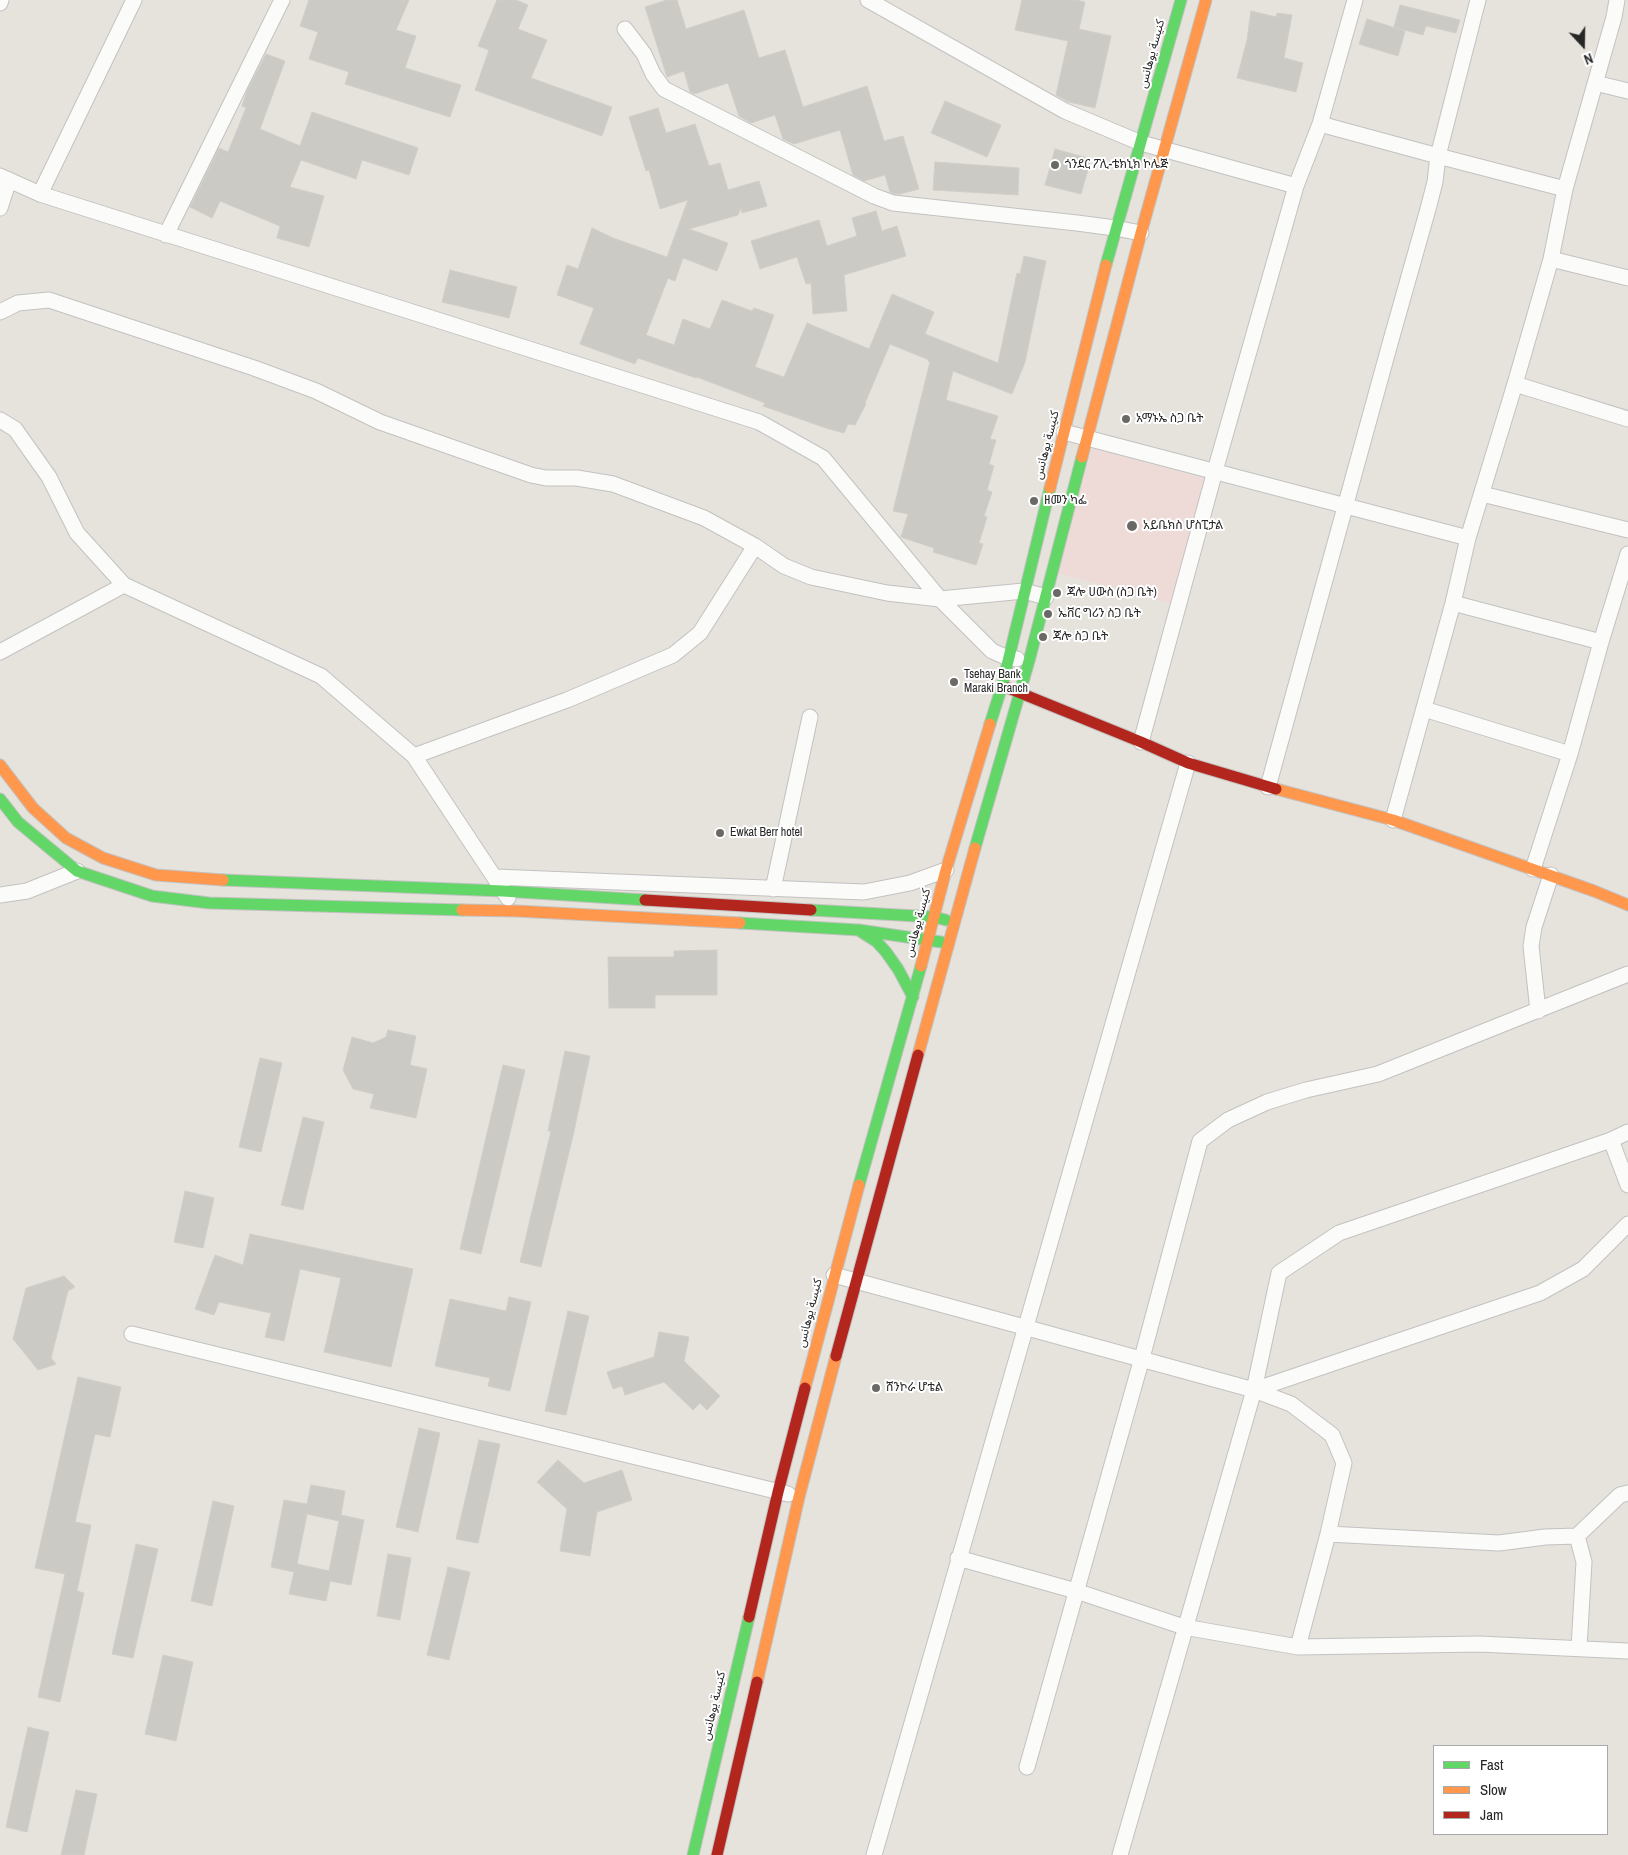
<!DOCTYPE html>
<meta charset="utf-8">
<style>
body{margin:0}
#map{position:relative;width:1628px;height:1855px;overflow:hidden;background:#e6e3dc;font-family:"Archivo Narrow",sans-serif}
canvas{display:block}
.legend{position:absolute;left:1433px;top:1745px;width:175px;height:90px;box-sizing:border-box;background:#fff;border:1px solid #a9a9a9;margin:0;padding:6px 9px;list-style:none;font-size:15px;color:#272727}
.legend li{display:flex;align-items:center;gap:10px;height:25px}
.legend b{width:25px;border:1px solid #a9a9a9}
.north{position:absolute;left:1558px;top:20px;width:50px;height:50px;-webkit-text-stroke:4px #fff;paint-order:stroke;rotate:159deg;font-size:14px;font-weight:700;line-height:20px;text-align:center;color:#272727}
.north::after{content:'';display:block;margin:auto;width:18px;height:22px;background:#272727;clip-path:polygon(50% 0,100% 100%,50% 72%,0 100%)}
</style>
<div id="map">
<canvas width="1628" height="1855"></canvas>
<ul class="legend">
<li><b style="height:6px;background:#63d668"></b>Fast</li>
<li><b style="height:6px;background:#ff974d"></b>Slow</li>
<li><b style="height:6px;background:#b3261e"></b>Jam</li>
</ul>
<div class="north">N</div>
</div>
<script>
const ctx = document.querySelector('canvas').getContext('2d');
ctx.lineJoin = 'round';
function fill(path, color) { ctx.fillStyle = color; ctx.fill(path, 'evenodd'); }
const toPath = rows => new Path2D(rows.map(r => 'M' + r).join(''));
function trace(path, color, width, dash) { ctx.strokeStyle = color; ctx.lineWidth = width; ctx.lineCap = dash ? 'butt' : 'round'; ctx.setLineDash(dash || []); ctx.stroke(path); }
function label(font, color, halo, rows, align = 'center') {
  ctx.font = font + ' "Archivo Narrow","Noto Sans Arabic","Noto Sans Ethiopic",sans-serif'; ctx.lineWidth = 4; ctx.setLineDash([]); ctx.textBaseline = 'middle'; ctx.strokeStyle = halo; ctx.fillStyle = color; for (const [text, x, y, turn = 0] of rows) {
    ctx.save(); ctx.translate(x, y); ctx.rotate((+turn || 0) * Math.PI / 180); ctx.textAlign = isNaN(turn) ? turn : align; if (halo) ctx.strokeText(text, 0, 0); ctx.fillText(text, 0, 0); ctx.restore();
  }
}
const medical = toPath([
 [1092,448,1206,479,1171,604,1057,573]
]);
const building = toPath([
 [309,0,409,0,396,30,416,36,405,68,461,85,450,117,345,84,349,72,309,59,318,32,300,26,309,0],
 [497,0,516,0,528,5,518,29,547,40,531,78,612,107,602,136,475,90,489,50,478,46,497,0],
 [667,0,677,0,686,29,744,10,759,58,785,50,803,107,867,86,884,141,903,136,919,189,900,194,895,194,890,192,885,175,864,181,853,175,840,130,794,144,783,139,775,115,751,123,739,116,728,83,694,94,690,92,684,71,667,77,645,7,667,0],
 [1022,0,1076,0,1085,2,1079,29,1111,36,1095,108,1069,102,1056,95,1068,41,1015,30,1022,0],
 [1400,5,1460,20,1456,33,1426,26,1423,35,1394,27,1400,5],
 [1251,11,1276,17,1277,13,1292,15,1284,58,1303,63,1296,92,1237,78,1247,40,1251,11],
 [1367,19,1405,31,1398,56,1359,44,1367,19],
 [266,54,285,61,260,129,300,146,312,112,418,148,409,175,362,160,356,179,301,160,290,187,324,196,309,247,277,238,280,226,220,201,212,218,190,207,219,148,228,152,246,108,242,106,247,91,266,54],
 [945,101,1001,125,987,157,931,133,945,101],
 [658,108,666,133,695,124,709,166,720,163,728,190,759,181,767,206,742,213,741,208,738,215,689,229,728,243,717,271,683,258,675,281,668,278,646,335,674,345,683,319,710,329,722,300,752,311,754,308,774,315,755,367,784,377,807,323,869,349,892,294,934,312,925,334,998,363,1017,273,1020,274,1024,256,1046,261,1025,362,1012,394,953,371,946,400,998,416,990,439,996,440,989,464,994,466,987,490,992,492,984,516,987,517,979,543,983,544,976,565,933,552,934,548,901,537,908,514,893,511,930,362,928,361,929,360,890,344,865,403,866,404,855,425,848,424,844,433,826,428,763,406,765,403,697,377,696,378,638,358,635,364,580,344,594,308,557,295,567,265,578,269,592,228,613,238,667,257,688,200,660,209,649,170,646,171,629,117,658,108],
 [1055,149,1091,159,1081,194,1045,185,1055,149],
 [935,162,1019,168,1018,195,933,190,935,162],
 [876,211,882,231,897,226,906,256,844,275,847,311,813,314,811,283,806,284,797,257,760,269,751,241,819,220,827,246,857,236,852,218,876,211],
 [450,270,517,287,509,318,442,302,450,270],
 [717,950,717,995,655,995,655,1008,609,1008,608,957,674,957,674,951,717,950],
 [388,1030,416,1036,410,1065,427,1069,416,1118,370,1108,374,1094,353,1089,343,1070,352,1037,373,1043,386,1037,388,1030],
 [565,1051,590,1056,573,1136,541,1267,520,1262,551,1131,548,1131,565,1051],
 [260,1058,282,1063,261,1152,239,1147,260,1058],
 [503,1065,525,1070,481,1254,460,1249,503,1065],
 [303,1117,324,1122,303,1210,281,1205,303,1117],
 [185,1191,214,1198,203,1248,174,1242,185,1191],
 [250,1234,413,1269,391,1367,324,1352,341,1278,300,1269,284,1341,265,1337,271,1313,219,1302,214,1315,195,1309,215,1255,243,1265,250,1234],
 [64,1276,75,1287,68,1291,51,1358,56,1364,38,1370,13,1339,26,1288,64,1276],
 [509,1297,531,1302,510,1391,488,1386,490,1378,435,1366,450,1299,506,1311,509,1297],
 [568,1311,589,1316,566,1415,545,1411,568,1311],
 [659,1332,689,1337,684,1361,720,1396,707,1410,700,1403,693,1410,664,1382,625,1395,622,1386,613,1389,607,1372,654,1357,659,1332],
 [78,1377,121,1387,110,1437,95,1434,75,1522,91,1525,77,1591,84,1593,60,1702,38,1697,65,1574,35,1568,78,1377],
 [419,1428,440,1433,418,1532,396,1527,419,1428],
 [479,1440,500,1444,478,1543,456,1539,479,1440],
 [558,1460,584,1483,622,1470,632,1500,597,1512,590,1556,560,1551,567,1509,537,1482,558,1460],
 [311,1485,345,1491,341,1515,364,1520,351,1585,330,1581,326,1601,289,1594,294,1572,271,1567,284,1500,307,1504,311,1485],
 [307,1514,339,1521,329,1571,297,1564,307,1514],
 [213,1501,234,1506,212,1606,191,1601,213,1501],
 [136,1544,158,1549,133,1658,112,1654,136,1544],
 [388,1554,411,1558,400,1620,377,1616,388,1554],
 [448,1567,470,1572,449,1660,427,1655,448,1567],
 [163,1655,193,1662,176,1741,145,1734,163,1655],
 [28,1727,49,1732,27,1832,6,1827,28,1727],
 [76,1790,97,1794,84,1855,61,1855,76,1790]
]);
const street = toPath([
 [868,0,1065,111,1141,143,1296,186],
 [0,3,1,0],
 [625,29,644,54,653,74,664,89,874,196,893,203,1077,223,1115,228,1141,233],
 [1595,83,1628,91],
 [1320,124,1438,156,1565,189],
 [0,176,40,194,759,422,823,458,940,599],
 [40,194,134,0],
 [0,208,9,180],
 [166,235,282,0],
 [1551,259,1628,278],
 [0,312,18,303,49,300,254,368,316,391,380,422,531,475,546,478,577,478,613,484,704,518,755,546,784,566,811,577,887,593,940,599],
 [1515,384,1628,419],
 [0,420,15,429,49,477,77,533,124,585,321,676,414,756,508,898],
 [1064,432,1468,538],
 [1482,494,1628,530],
 [1453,603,1601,642],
 [0,652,124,585],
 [1017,659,1008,658,992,651,940,599,1024,591,1046,597],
 [1424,709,1570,754],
 [1141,742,1215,471,1296,186,1320,124,1355,0],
 [414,756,567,700,673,655,700,633,755,546],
 [1268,787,1391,340,1428,209,1435,182,1438,156,1478,0],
 [1393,820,1453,603,1468,538,1515,384,1551,259,1565,189,1614,17,1617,0],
 [1533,869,1570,754,1601,642,1628,554],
 [495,877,864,892,910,883,946,870],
 [773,889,810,717],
 [0,895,27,891,77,871],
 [1538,1011,1531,946,1534,927,1551,875],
 [1611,1140,1628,1185],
 [834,1275,1254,1390,1291,1404,1332,1435,1344,1463,1328,1534,1298,1647],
 [132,1334,788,1494],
 [1254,1390,1540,1293,1583,1269,1628,1224],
 [1328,1534,1499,1543,1545,1537,1577,1536,1584,1562,1579,1648],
 [1577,1536,1620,1495,1628,1493],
 [958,1558,1076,1591,1184,1627,1298,1647,1479,1644,1628,1651],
 [1027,1767,1142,1358,1200,1141,1228,1120,1267,1102,1306,1090,1378,1074,1628,974],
 [874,1855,1188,763],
 [1120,1855,1254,1390,1279,1273,1339,1233,1611,1140,1628,1132]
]);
const fast = toPath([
 [1106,265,1181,0],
 [990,724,1002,686,1050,488],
 [0,799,18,822,77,871,152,896,209,903,462,910],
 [975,848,1029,661,1082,457],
 [223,880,503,891,645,900],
 [811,910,934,917,946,920],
 [740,923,859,930,941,942],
 [860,931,877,942,886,952,898,969,913,997],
 [859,1185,921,966],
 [693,1855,749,1617]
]);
const slow = toPath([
 [1082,457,1141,233,1206,0],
 [1050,488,1106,265],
 [0,765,33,808,66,838,103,858,156,875,223,880],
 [1276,789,1393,820,1594,891,1628,905],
 [462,910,517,911,740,923],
 [921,966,946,870,990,724],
 [918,1055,975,848],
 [805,1388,859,1185],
 [757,1682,799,1497,836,1356]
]);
const jam = toPath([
 [1008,688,1141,742,1188,763,1276,789],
 [645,900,811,910],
 [836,1356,918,1055],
 [749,1617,778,1492,805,1388],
 [717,1855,757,1682]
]);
const markers = [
 [1055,165,5,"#6a6966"],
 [1126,419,5,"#6a6966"],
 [1034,501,5,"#6a6966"],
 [1132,526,6,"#6a6966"],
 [1057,593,5,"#6a6966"],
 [1048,614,5,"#6a6966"],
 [1043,637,5,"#6a6966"],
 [954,682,5,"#6a6966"],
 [720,833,5,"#6a6966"],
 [876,1388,5,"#6a6966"]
];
const streetNames = [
 ["كنيسة يوهانس",1152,54,-75],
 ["كنيسة يوهانس",1047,445,-76],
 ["كنيسة يوهانس",918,923,-75],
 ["كنيسة يوهانس",810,1313,-76],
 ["كنيسة يوهانس",714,1706,-77]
];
const poiNames = [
 ["ጎንደር ፖሊ-ቴክኒክ ኮሌጅ",1065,165],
 ["አማኑኤ ስጋ ቤት",1136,419],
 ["ዘመን ካፌ",1044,501],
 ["አይቤክስ ሆስፒታል",1143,526],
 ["ጃሎ ሀውስ (ስጋ ቤት)",1067,593],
 ["ኤቨር ግሪን ስጋ ቤት",1058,614],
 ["ጃሎ ስጋ ቤት",1053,637],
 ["Tsehay Bank",964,675],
 ["Maraki Branch",964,689],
 ["Ewkat Berr hotel",730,833],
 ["ሸንኮራ ሆቴል",886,1388]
];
fill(medical, '#eedad6');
fill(building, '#cccac5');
trace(building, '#d1cec8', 1);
trace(street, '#c3c2c2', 17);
trace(fast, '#c3c2c2', 13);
trace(slow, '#c3c2c2', 13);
trace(jam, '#c3c2c2', 13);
trace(street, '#fbfbfa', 15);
trace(fast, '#63d668', 11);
trace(slow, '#ff974d', 11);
trace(jam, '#b3261e', 11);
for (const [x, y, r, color] of markers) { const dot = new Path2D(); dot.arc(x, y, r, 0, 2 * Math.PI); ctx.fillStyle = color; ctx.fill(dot); trace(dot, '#fff', 2); }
label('12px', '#272727', '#fff', streetNames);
label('12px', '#272727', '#fff', poiNames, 'left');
</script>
